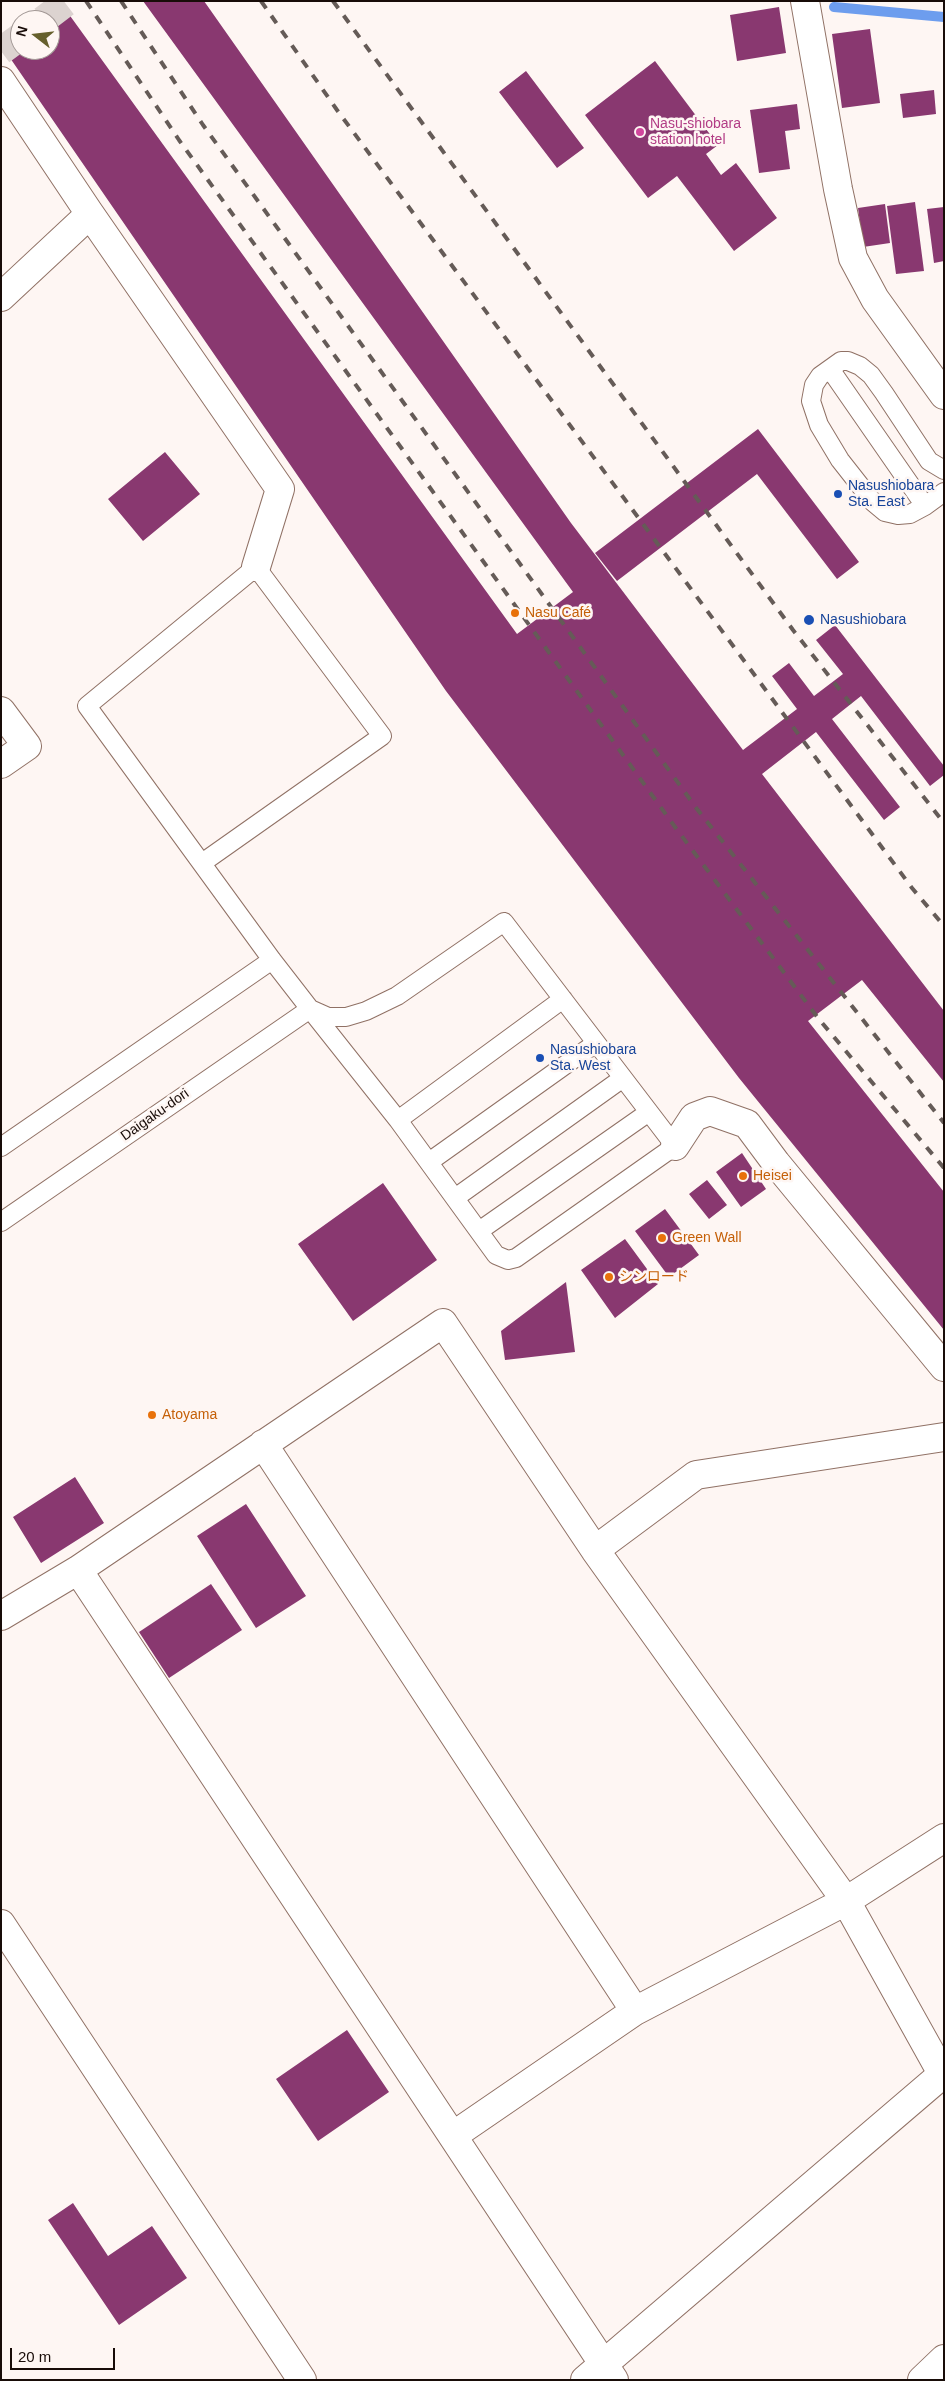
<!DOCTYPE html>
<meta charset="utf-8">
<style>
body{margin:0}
#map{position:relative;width:945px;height:2381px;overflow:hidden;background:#fef6f3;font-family:Arial,sans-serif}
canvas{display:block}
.frame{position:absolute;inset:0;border:2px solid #180c08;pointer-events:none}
.north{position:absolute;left:10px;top:10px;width:50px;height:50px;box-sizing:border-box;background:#fef6f3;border:1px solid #a29895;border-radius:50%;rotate:286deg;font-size:14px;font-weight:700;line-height:20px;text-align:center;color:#180c08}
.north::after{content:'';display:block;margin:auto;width:18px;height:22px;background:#66602d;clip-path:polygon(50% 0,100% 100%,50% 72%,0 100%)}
.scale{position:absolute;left:10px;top:2348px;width:105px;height:22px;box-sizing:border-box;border:2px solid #180c08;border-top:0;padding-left:6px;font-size:15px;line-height:18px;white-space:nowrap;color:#180c08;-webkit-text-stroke:4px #fef6f3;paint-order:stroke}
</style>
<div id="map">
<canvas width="945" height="2381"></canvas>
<div class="frame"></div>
<div class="north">N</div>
<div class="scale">20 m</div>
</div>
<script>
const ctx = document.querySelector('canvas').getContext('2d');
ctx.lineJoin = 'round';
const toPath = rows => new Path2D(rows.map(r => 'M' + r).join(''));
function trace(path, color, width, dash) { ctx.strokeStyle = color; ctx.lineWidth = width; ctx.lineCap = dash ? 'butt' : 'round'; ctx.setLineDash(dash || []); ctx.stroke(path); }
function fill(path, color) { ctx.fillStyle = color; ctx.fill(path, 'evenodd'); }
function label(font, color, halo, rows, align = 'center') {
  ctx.font = font + ' Arial,"Noto Sans JP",sans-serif'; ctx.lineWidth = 5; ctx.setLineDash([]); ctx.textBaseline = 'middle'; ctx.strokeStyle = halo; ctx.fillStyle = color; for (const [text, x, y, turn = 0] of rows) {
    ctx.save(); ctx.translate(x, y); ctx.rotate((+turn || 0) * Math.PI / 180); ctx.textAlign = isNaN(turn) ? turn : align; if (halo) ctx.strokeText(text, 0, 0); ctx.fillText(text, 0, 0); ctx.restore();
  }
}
const stream = toPath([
 [834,7,944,17]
]);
const building = toPath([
 [143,1,204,1,571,523,743,750,797,709,772,676,789,663,814,696,843,674,816,640,835,625,944,766,944,775,930,786,861,696,832,719,900,807,884,820,816,732,762,774,944,1011,944,1082,862,980,808,1021,944,1192,944,1330,739,1078,446,691,8,55,20,47,20,50,50,50,50,26,68,13,517,634,573,592],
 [779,7,786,53,737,61,730,15],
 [870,29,880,103,842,108,832,34],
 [655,61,718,145,706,154,721,175,736,163,777,218,734,251,677,176,648,198,585,115],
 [526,71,584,148,557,168,499,92],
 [934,90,936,114,903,118,900,94],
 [797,104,800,129,785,131,790,169,759,173,750,110],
 [915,202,924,271,896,274,887,206],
 [885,204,890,243,863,247,858,208],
 [944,207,944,261,934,263,927,209],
 [758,429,859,562,837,579,757,474,617,581,595,553],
 [165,452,200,494,143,541,108,499],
 [742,1153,766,1189,741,1207,716,1172],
 [707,1180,727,1205,709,1219,689,1194],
 [383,1183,437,1260,353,1321,298,1244],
 [665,1209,699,1255,669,1277,635,1231],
 [625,1239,658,1284,615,1318,581,1270],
 [566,1282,575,1352,505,1360,501,1331],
 [75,1477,104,1523,41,1563,13,1517],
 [246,1504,306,1596,256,1628,197,1536],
 [211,1584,242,1630,169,1678,139,1632],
 [347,2030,389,2092,318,2141,276,2079],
 [73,2203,108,2256,152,2226,187,2278,119,2325,48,2220]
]);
const minorTunnel = toPath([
 [43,20,68,1],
 [1,51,20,37]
]);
const service = toPath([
 [830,369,925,506],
 [944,470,929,461,884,393,871,375,860,366,848,361,841,361,820,376,814,385,811,401,819,425,840,460,873,502,885,512,898,515,910,514,925,506,944,492],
 [202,863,382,736,256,567,87,706,272,960,310,1009,398,1120,496,1255,508,1260,516,1258,675,1146,504,922,397,996,366,1011,346,1017,328,1017,310,1009],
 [398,1120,563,999],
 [1,1147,272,960],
 [429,1162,596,1043],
 [455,1198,623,1078],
 [1,1222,310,1009],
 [479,1231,649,1112]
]);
const minor = toPath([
 [805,1,838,189,853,258,875,299,944,395],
 [1,81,90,214,1,297],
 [90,214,280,489,256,567],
 [1,711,27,746,1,764],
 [675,1146,694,1117,710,1111,747,1124,776,1163,944,1367],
 [263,1444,635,2011],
 [595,1550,696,1475,944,1437],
 [78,1570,614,2380],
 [1,1616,78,1570,443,1323,595,1550,846,1901,944,2077],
 [454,2135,635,2011,846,1901,944,1838],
 [922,2380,944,2359]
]);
const tertiary = toPath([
 [1,1924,302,2380],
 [585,2380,944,2073]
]);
const rail = toPath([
 [86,1,179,140,675,827,818,1018,944,1168],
 [121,1,203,125,697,809,944,1123],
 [261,1,337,110,912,888,944,926],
 [333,1,793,630,944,823]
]);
const markers = [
 [640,132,5,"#d1479c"],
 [838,494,5,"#1a4fb4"],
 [515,613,5,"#e8710a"],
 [809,620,6,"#1a4fb4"],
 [540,1058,5,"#1a4fb4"],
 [743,1176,5,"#e8710a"],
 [662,1238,5,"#e8710a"],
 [609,1277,5,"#e8710a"],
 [152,1415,5,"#e8710a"]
];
const hotelNames = [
 ["Nasu-shiobara",650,124],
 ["station hotel",650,140]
];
const transitNames = [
 ["Nasushiobara",848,486],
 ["Sta. East",848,502],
 ["Nasushiobara",820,620],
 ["Nasushiobara",550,1050],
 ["Sta. West",550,1066]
];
const foodNames = [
 ["Nasu Café",525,613],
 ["Heisei",753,1176],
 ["Green Wall",672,1238],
 ["シンロード",619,1277],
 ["Atoyama",162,1415]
];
const streetNames = [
 ["Daigaku-dori",155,1115,-35]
];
trace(stream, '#6d9dee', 10);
fill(building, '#893870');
trace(minorTunnel, '#dcd3d0', 28, [28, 14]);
trace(service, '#907165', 20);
trace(minor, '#907165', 30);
trace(tertiary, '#907165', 30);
trace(service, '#fff', 18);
trace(minor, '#fff', 28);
trace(tertiary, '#fff', 28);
trace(rail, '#655b57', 4, [9, 9]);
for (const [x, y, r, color] of markers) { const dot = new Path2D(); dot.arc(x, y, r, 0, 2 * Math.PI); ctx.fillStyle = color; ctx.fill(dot); trace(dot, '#fef6f3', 2); }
label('14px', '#b23c85', '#fef6f3', hotelNames, 'left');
label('14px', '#164399', '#fef6f3', transitNames, 'left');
label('14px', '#c56008', '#fef6f3', foodNames, 'left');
label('14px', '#180c08', '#fef6f3', streetNames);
</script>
